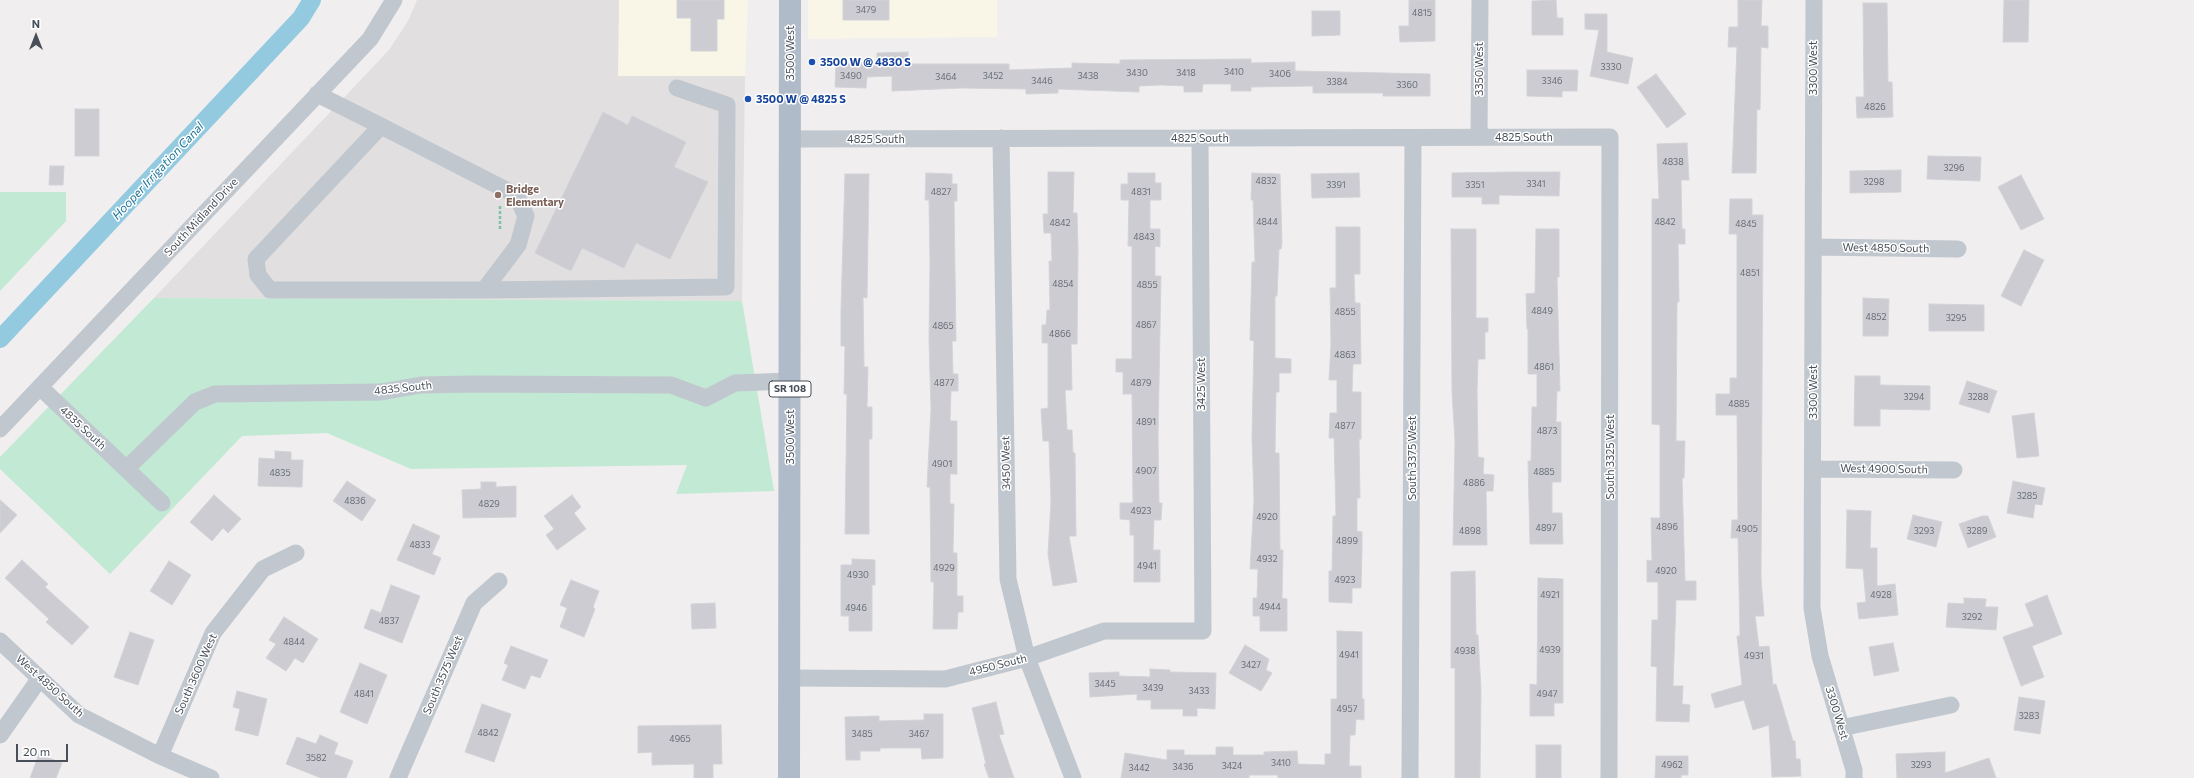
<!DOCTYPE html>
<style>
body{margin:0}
#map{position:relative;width:2194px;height:778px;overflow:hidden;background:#f0eeee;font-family:Commissioner,sans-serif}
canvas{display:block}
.north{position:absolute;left:16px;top:16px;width:40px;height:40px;-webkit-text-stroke:3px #fff;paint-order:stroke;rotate:0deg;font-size:11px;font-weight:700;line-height:16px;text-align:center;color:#484f58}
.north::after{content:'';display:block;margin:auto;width:14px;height:18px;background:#484f58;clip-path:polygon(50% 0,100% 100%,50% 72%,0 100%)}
.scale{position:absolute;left:16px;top:744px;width:52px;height:18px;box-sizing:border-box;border:2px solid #484f58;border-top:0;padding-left:5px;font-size:12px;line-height:14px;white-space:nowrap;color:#484f58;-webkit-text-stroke:3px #fff;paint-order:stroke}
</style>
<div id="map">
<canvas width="2194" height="778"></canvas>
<div class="north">N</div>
<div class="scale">20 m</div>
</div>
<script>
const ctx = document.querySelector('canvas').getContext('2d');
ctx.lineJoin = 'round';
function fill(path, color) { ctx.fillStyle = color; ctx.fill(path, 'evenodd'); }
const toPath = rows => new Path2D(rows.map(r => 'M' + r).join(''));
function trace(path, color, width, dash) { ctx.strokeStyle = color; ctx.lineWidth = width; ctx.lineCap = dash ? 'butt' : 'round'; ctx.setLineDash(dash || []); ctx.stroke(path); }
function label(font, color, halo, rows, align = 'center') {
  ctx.font = font + ' Commissioner,sans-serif'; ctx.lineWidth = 3; ctx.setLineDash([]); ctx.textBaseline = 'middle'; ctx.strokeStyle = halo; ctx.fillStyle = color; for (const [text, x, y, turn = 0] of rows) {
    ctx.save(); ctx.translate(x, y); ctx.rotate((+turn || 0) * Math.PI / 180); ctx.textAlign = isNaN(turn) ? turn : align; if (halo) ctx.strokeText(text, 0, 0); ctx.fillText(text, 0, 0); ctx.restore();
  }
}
const commercial = toPath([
 [619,0,748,0,745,76,618,76],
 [808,0,997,0,997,37,808,39]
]);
const education = toPath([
 [417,0,619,0,618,76,745,76,742,301,154,298,389,50,408,21]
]);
const green = toPath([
 [0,192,66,192,66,221,0,291],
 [154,298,742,301,774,491,676,494,687,465,411,469,327,433,242,436,110,574,0,469,0,457]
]);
const canal = toPath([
 [0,339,301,18,312,0]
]);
const building = toPath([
 [677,0,724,0,724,19,717,19,717,51,691,51,691,18,677,18,677,0],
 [843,0,889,0,889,20,843,20,843,0],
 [1409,0,1435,0,1435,41,1400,42,1399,26,1409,26,1409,0],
 [1556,0,1557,18,1563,18,1563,35,1532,35,1532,1,1556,0],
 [1738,0,1762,0,1761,26,1768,26,1768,48,1761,47,1760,110,1757,109,1756,173,1732,173,1737,47,1728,47,1729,27,1738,27,1738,0],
 [2004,0,2029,0,2028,42,2003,42,2004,0],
 [1863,3,1887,3,1888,82,1892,82,1893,117,1857,118,1856,97,1864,97,1863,3],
 [1312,11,1340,11,1340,35,1312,36,1312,11],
 [1585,14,1607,14,1607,52,1633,58,1628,84,1590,76,1599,30,1585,29,1585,14],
 [908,52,908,64,1009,64,1009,70,1072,68,1072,63,1120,64,1120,60,1251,59,1251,63,1295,62,1295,71,1430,74,1430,96,1383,96,1383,93,1313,93,1313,86,1251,87,1251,91,1231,91,1231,84,1203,84,1202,92,1184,92,1184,86,1161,85,1139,86,1139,92,1058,89,1058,93,1026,94,1026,89,962,88,892,91,892,76,867,77,866,88,835,87,836,63,877,64,877,53,908,52],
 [1527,70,1578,70,1577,91,1562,91,1562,97,1527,96,1527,70],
 [1656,74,1686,114,1667,128,1637,87,1656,74],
 [75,109,99,109,99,156,75,156,75,109],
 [603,112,628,125,632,116,686,142,674,167,708,182,670,259,636,243,624,268,582,248,571,271,535,253,603,112],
 [1687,143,1689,180,1681,180,1682,229,1685,229,1685,244,1678,244,1679,302,1677,302,1676,441,1685,441,1684,478,1682,478,1685,581,1696,581,1696,600,1676,600,1673,686,1683,686,1682,704,1690,705,1689,722,1656,721,1657,667,1651,666,1652,620,1658,620,1658,582,1647,582,1647,560,1652,561,1651,518,1660,518,1660,425,1652,424,1652,199,1659,199,1657,144,1687,143],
 [1928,156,1981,157,1980,181,1927,179,1928,156],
 [50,166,64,166,63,185,49,185,50,166],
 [1901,170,1901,192,1850,193,1850,171,1901,170],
 [1048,172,1074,172,1073,213,1077,213,1078,249,1077,344,1071,344,1072,390,1065,390,1067,430,1072,430,1073,453,1075,453,1076,536,1069,536,1077,582,1053,586,1048,554,1051,502,1049,441,1043,441,1041,409,1048,408,1048,343,1042,343,1042,325,1046,325,1047,310,1050,310,1049,261,1052,261,1051,233,1044,233,1043,214,1048,214,1048,172],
 [1513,172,1560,172,1559,196,1499,195,1499,204,1482,204,1482,197,1452,197,1452,173,1513,172],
 [926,173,952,174,952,184,957,184,957,201,954,201,956,341,952,341,953,374,958,374,958,391,951,391,950,421,957,421,957,474,950,474,950,504,954,504,953,553,957,553,957,596,963,596,963,612,958,612,957,629,933,629,934,582,931,582,930,487,927,487,931,409,929,341,930,263,929,200,925,200,926,173],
 [1128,173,1155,173,1155,183,1161,183,1161,200,1150,200,1150,229,1160,229,1160,247,1155,246,1155,276,1161,276,1158,437,1159,503,1162,503,1161,520,1154,520,1153,550,1160,550,1160,582,1134,582,1134,535,1130,535,1130,520,1120,519,1120,503,1133,503,1132,394,1123,394,1123,372,1116,372,1116,359,1132,359,1132,246,1128,246,1129,200,1121,200,1121,184,1128,184,1128,173],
 [1252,173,1280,174,1282,243,1281,249,1279,249,1277,296,1275,296,1275,358,1291,359,1291,373,1279,373,1279,392,1276,392,1275,453,1279,453,1280,550,1283,550,1282,598,1287,599,1287,631,1260,631,1260,616,1253,616,1253,598,1257,598,1258,569,1250,569,1254,500,1252,437,1254,341,1250,340,1252,262,1255,262,1253,200,1251,200,1252,173],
 [1359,173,1360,197,1312,198,1311,174,1359,173],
 [845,174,869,174,867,298,863,297,864,367,868,367,867,407,872,407,872,439,869,439,869,534,845,534,847,394,844,394,845,346,841,346,841,309,845,174],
 [2021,175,2044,219,2021,230,1998,187,2021,175],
 [1730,199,1752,199,1752,215,1763,215,1761,578,1764,616,1755,616,1759,647,1769,646,1773,685,1776,684,1793,741,1795,741,1796,759,1800,759,1801,776,1772,777,1769,725,1753,730,1744,700,1715,708,1711,694,1742,685,1737,636,1740,636,1738,538,1731,538,1732,520,1738,520,1737,415,1716,415,1716,394,1730,394,1730,378,1737,378,1737,234,1729,234,1730,199],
 [1336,227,1360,227,1360,274,1354,274,1355,303,1360,303,1361,364,1353,364,1352,392,1361,392,1361,439,1359,439,1360,498,1357,498,1357,531,1362,532,1362,551,1361,588,1352,588,1352,603,1329,602,1329,571,1332,571,1333,516,1336,516,1334,438,1329,438,1330,413,1337,413,1337,380,1329,380,1331,344,1330,288,1336,288,1336,227],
 [1451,229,1476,229,1476,318,1488,318,1488,332,1485,332,1485,359,1478,359,1477,391,1478,457,1484,458,1483,474,1494,475,1493,491,1486,491,1487,545,1453,545,1455,441,1452,392,1451,229],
 [1536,229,1559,229,1559,277,1557,277,1560,391,1557,391,1556,422,1561,422,1561,482,1552,482,1552,513,1562,513,1563,544,1530,544,1528,461,1531,461,1532,407,1537,407,1537,374,1528,374,1528,329,1527,329,1526,294,1535,293,1536,229],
 [2024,250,2044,260,2021,306,2001,296,2024,250],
 [1863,298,1889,299,1888,336,1863,336,1863,298],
 [1929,304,1984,305,1984,331,1929,331,1929,304],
 [1855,376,1880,376,1880,385,1930,386,1930,410,1880,409,1880,426,1854,426,1855,376],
 [1967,381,1997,391,1989,413,1959,404,1967,381],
 [2034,413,2039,456,2017,458,2012,416,2034,413],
 [275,451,291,452,291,460,303,460,302,487,258,486,259,458,275,459,275,451],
 [347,481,376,500,362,521,333,501,347,481],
 [2013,481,2045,488,2042,505,2035,504,2033,518,2007,513,2013,481],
 [481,482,496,482,496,487,516,486,516,517,463,518,462,490,481,489,481,482],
 [214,495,241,519,228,533,223,528,212,541,190,522,214,495],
 [572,495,581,507,574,513,586,529,557,550,546,535,554,529,544,516,572,495],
 [0,500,17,515,0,533,0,500],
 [1847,510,1871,511,1870,548,1877,548,1877,586,1895,584,1898,615,1859,619,1857,603,1866,602,1863,569,1846,568,1847,510],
 [1913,515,1942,522,1936,547,1907,539,1913,515],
 [1982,516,1988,516,1996,537,1968,548,1959,524,1982,516],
 [413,524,440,536,432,554,441,558,434,575,397,560,413,524],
 [852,559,875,560,875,585,872,585,872,631,849,631,849,616,841,616,841,565,852,565,852,559],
 [22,560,48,584,45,587,89,627,72,645,46,622,49,619,5,578,22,560],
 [169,561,191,575,172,605,150,591,169,561],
 [1475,571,1476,635,1478,635,1481,690,1480,778,1455,778,1455,668,1451,668,1451,572,1475,571],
 [1538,578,1563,579,1563,703,1554,703,1554,716,1530,716,1530,684,1537,685,1538,578],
 [571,580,599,591,593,607,595,609,584,637,560,627,567,608,560,605,571,580],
 [391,585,420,596,402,643,364,628,371,609,381,613,391,585],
 [2047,595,2062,634,2032,646,2044,677,2021,686,2003,637,2034,626,2025,604,2047,595],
 [1964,598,1986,599,1985,607,1998,607,1996,630,1946,627,1948,603,1964,604,1964,598],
 [715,603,716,628,692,629,691,604,715,603],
 [284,617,318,639,303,663,295,658,286,671,266,658,276,644,269,640,284,617],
 [1337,631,1362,632,1362,699,1364,699,1364,720,1356,719,1355,735,1350,735,1349,766,1361,766,1361,778,1278,778,1278,775,1249,775,1249,778,1121,778,1125,753,1167,760,1167,750,1184,750,1184,755,1216,755,1216,747,1233,747,1233,755,1264,755,1264,752,1297,751,1298,764,1325,765,1325,754,1331,754,1331,699,1337,699,1337,631],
 [130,632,154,640,138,685,114,677,130,632],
 [1893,643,1899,671,1874,676,1869,647,1893,643],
 [1245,645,1269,659,1266,670,1272,673,1261,691,1229,673,1245,645],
 [511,646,548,660,540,678,531,675,525,689,502,680,508,665,504,663,511,646],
 [360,663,387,675,367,724,340,712,360,663],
 [1150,669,1170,670,1170,672,1216,673,1215,709,1197,708,1197,716,1183,716,1183,709,1151,709,1151,700,1137,700,1137,694,1090,697,1089,673,1119,672,1119,676,1150,677,1150,669],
 [237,691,267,699,258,736,235,730,240,709,233,707,237,691],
 [2019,697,2045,701,2040,734,2014,730,2019,697],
 [996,702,1004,734,999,735,1014,778,989,778,984,764,986,764,972,708,996,702],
 [482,704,511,714,494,762,465,752,482,704],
 [924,714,943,714,943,758,922,759,921,748,880,748,880,751,860,751,860,760,846,760,845,717,879,716,879,721,924,720,924,714],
 [721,725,722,764,713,764,713,778,694,778,694,764,652,765,652,752,638,753,638,726,721,725],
 [320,735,338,743,334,754,353,761,346,778,321,778,286,764,297,737,316,744,320,735],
 [1536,745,1561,745,1561,778,1536,778,1536,745],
 [1945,752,1945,773,1989,758,1996,778,1897,778,1896,754,1945,752],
 [39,754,62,763,56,778,30,778,39,754],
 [1656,756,1688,756,1688,775,1681,775,1681,778,1655,778,1656,756]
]);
const path = toPath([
 [500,206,500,230]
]);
const minor = toPath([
 [1814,0,1812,608,1820,656,1854,770,1854,778],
 [317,94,381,126,516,195,526,216,518,245,484,290,270,290,258,275,256,259,381,126],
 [1479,137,1480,0],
 [1001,138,1008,579,1027,658,1073,778],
 [790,139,1610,137,1609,778],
 [1813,247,1958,249],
 [484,290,726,287,727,105,677,88],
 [40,387,162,503],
 [0,429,370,39,394,0],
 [126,469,195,402,215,394,381,392,421,385,472,384,671,385,706,398,735,383,790,381],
 [1813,469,1954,470],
 [0,641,79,715,160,756,211,778],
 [789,678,945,679,1027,658,1104,631,1203,631,1200,138],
 [1841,728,1951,705],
 [0,735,40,678],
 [160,756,213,633,263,569,296,553],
 [398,778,474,603,499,581],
 [1410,778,1413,138]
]);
const major = toPath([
 [789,778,790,0]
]);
const markers = [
 [812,62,4,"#1a4fb4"],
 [748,99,4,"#1a4fb4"],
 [498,195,4,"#8d6e63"]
];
const numberNames = [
 ["3479",866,10],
 ["4815",1422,13],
 ["3330",1611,67],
 ["3410",1234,72],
 ["3430",1137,73],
 ["3418",1186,73],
 ["3406",1280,74],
 ["3490",851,76],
 ["3452",993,76],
 ["3438",1088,76],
 ["3464",946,77],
 ["3446",1042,81],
 ["3346",1552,81],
 ["3384",1337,82],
 ["3360",1407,85],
 ["4826",1875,107],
 ["4838",1673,162],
 ["3296",1954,168],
 ["4832",1266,181],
 ["3298",1874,182],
 ["3341",1536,184],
 ["3391",1336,185],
 ["3351",1475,185],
 ["4827",941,192],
 ["4831",1141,192],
 ["4844",1267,222],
 ["4842",1665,222],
 ["4842",1060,223],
 ["4845",1746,224],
 ["4843",1144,237],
 ["4851",1750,273],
 ["4854",1063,284],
 ["4855",1147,285],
 ["4849",1542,311],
 ["4855",1345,312],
 ["4852",1876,317],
 ["3295",1956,318],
 ["4867",1146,325],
 ["4865",943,326],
 ["4866",1060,334],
 ["4863",1345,355],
 ["4861",1544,367],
 ["4877",944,383],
 ["4879",1141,383],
 ["3294",1914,397],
 ["3288",1978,397],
 ["4885",1739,404],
 ["4891",1146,422],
 ["4877",1345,426],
 ["4873",1547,431],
 ["4901",942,464],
 ["4907",1146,471],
 ["4885",1544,472],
 ["4835",280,473],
 ["4886",1474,483],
 ["3285",2027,496],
 ["4836",355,501],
 ["4829",489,504],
 ["4923",1141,511],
 ["4920",1267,517],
 ["4896",1667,527],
 ["4897",1546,528],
 ["4905",1747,529],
 ["4898",1470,531],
 ["3293",1924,531],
 ["3289",1977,531],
 ["4899",1347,541],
 ["4833",420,545],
 ["4932",1267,559],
 ["4941",1147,566],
 ["4929",944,568],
 ["4920",1666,571],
 ["4930",858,575],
 ["4923",1345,580],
 ["4921",1550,595],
 ["4928",1881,595],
 ["4944",1270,607],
 ["4946",856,608],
 ["3292",1972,617],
 ["4837",389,621],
 ["4844",294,642],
 ["4939",1550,650],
 ["4938",1465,651],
 ["4941",1349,655],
 ["4931",1754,656],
 ["3427",1251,665],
 ["3445",1105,684],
 ["3439",1153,688],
 ["3433",1199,691],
 ["4841",364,694],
 ["4947",1547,694],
 ["4957",1347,709],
 ["3283",2029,716],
 ["4842",488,733],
 ["3485",862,734],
 ["3467",919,734],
 ["4965",680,739],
 ["3582",316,758],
 ["3410",1281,763],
 ["4962",1672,765],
 ["3293",1921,765],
 ["3424",1232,766],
 ["3436",1183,767],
 ["3442",1139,768]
];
const shields = [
 [790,389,42]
];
const shieldNames = [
 ["SR 108",790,389]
];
const streetNames = [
 ["3500 West",790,53,-90],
 ["3300 West",1813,68,-90],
 ["3350 West",1479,69,-90],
 ["4825 South",1524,137],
 ["4825 South",1200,138],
 ["4825 South",876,139],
 ["South Midland Drive",201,217,-47],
 ["West 4850 South",1886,248,1],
 ["3425 West",1201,384,-90],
 ["4835 South",403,388,-6],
 ["3300 West",1813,392,-90],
 ["4835 South",83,428,43],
 ["3500 West",790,437,-90],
 ["South 3325 West",1610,457,-90],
 ["South 3375 West",1412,458,-90],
 ["3450 West",1006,463,-91],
 ["West 4900 South",1884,469,1],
 ["4950 South",998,665,-14],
 ["South 3600 West",196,674,-66],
 ["South 3575 West",443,675,-67],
 ["West 4850 South",50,686,42],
 ["3300 West",1837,713,73]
];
const transitNames = [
 ["3500 W @ 4830 S",820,62],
 ["3500 W @ 4825 S",756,99]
];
const educationNames = [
 ["Bridge",506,189],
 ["Elementary",506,202]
];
const waterNames = [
 ["Hooper Irrigation Canal",158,171,-47]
];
fill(commercial, '#f9f6e8');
fill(education, '#e1dfdf');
fill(green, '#c1e9d3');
trace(canal, '#93cae0', 18);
fill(building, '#ccccd2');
trace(building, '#d2d3d8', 1);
trace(path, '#7dc2a6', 2.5, [3, 2]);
trace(minor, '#c0c7ce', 17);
trace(major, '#b0bbc9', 22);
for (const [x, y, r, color] of markers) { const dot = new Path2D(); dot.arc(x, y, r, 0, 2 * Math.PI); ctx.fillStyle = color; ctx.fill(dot); trace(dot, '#fff', 1.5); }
label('9px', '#696e76', null, numberNames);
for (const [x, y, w] of shields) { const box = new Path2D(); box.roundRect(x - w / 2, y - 8, w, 16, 3); ctx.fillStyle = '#fff'; ctx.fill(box); trace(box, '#484f58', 1); }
label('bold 10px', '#484f58', null, shieldNames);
label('11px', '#484f58', '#fff', streetNames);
label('bold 11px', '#164399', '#fff', transitNames, 'left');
label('bold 11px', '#785e54', '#fff', educationNames, 'left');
label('italic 12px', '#1d7396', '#fff', waterNames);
</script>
